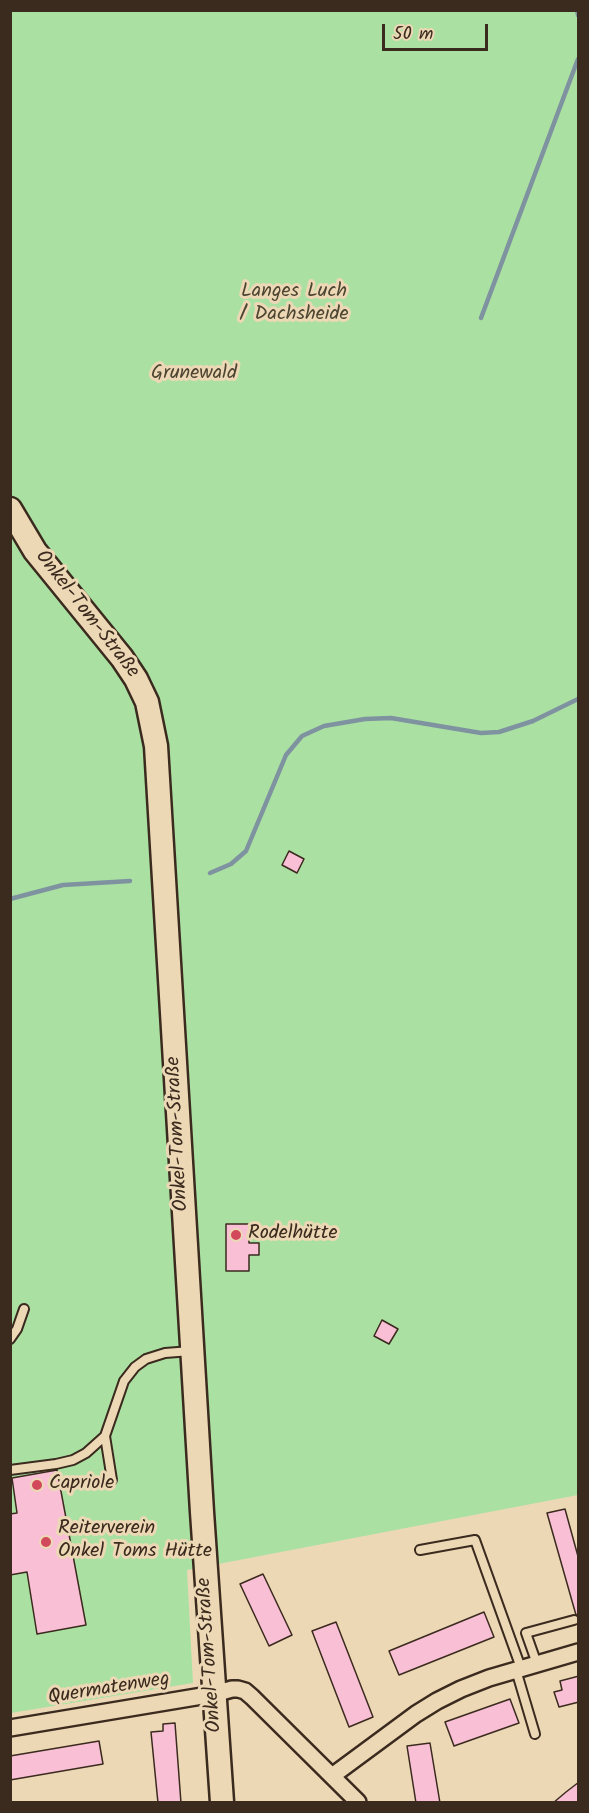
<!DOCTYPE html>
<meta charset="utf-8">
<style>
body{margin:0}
#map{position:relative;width:589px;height:1813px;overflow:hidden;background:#edd8b6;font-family:Kalam,sans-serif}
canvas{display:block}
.frame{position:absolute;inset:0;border:12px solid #3b2a1e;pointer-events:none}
.scale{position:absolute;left:382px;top:24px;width:106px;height:27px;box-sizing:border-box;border:3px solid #3b2a1e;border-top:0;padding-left:8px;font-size:18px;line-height:21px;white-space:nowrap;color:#3b2a1e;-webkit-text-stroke:4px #edd8b6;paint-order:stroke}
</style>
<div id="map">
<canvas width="589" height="1813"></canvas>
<div class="frame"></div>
<div class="scale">50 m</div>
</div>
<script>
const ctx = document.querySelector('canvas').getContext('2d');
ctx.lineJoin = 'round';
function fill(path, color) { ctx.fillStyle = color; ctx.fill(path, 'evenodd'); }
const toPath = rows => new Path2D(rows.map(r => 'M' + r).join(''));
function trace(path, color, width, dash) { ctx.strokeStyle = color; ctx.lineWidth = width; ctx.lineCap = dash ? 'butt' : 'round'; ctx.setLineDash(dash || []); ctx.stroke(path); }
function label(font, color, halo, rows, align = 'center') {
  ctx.font = font + ' Kalam,sans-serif'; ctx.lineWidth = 6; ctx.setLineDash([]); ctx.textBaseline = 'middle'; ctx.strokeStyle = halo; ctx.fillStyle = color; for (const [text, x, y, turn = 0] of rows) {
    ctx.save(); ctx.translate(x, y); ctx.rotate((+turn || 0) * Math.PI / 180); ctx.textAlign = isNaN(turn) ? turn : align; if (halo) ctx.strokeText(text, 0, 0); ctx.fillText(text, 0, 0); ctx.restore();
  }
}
const green = toPath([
 [10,11,578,11,578,1495,187,1570,193,1683,11,1713]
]);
const stream = toPath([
 [577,10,578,15],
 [481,318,578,59],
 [210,873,231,864,246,851,286,755,302,736,324,726,365,719,391,718,481,733,499,732,533,721,578,699],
 [10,899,63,885,130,881]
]);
const building = toPath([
 [289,851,304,859,297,873,282,865,289,851],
 [226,1224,249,1224,249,1243,259,1243,259,1255,249,1255,249,1271,226,1271,226,1224],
 [382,1320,398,1329,389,1344,374,1336,382,1320],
 [57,1470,86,1625,37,1634,27,1572,10,1575,10,1514,17,1513,12,1478,57,1470],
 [565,1509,579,1560,579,1614,576,1615,547,1513,565,1509],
 [263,1574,292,1635,269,1646,240,1584,263,1574],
 [484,1612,494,1637,399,1675,389,1651,484,1612],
 [336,1622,373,1717,349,1727,312,1631,336,1622],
 [579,1676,579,1702,559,1707,554,1692,562,1690,560,1681,579,1676],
 [510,1699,519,1723,454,1746,445,1722,510,1699],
 [175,1723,181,1803,158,1803,151,1732,163,1731,163,1724,175,1723],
 [99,1741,103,1764,10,1780,10,1756,99,1741],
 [430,1743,440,1803,416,1803,407,1746,430,1743],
 [579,1782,579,1803,553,1803,566,1792,579,1782]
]);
const service = toPath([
 [10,1339,17,1329,24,1309],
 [105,1436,112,1480],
 [10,1470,56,1464,73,1460,86,1453,105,1436,124,1381,135,1367,146,1359,165,1353,191,1351],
 [420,1550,475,1540,521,1668],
 [537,1664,526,1633,574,1620],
 [516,1670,535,1734]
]);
const minor = toPath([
 [10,1728,214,1694,232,1689,238,1689,245,1691,252,1697,358,1802],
 [332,1776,416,1714,437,1701,461,1689,489,1678,578,1652]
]);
const secondary = toPath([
 [10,509,35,551,122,658,136,679,147,702,156,746,202,1512,222,1802]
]);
const markers = [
 [236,1235,6,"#d1495b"],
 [37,1485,6,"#d1495b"],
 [46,1542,6,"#d1495b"]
];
const parkNames = [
 ["Langes Luch",294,293],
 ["/ Dachsheide",294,316],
 ["Grunewald",194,375]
];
const streetNames = [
 ["Onkel-Tom-Straße",86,615,52],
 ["Onkel-Tom-Straße",179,1134,-93],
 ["Onkel-Tom-Straße",211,1655,-94],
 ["Quermatenweg",109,1690,-9]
];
const poiNames = [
 ["Rodelhütte",248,1235],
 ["Capriole",49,1485],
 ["Reiterverein",58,1530],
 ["Onkel Toms Hütte",58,1553]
];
fill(green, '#abe0a3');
trace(stream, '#7f92a0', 4.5);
fill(building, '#f8bfd5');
trace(building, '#3b2a1e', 1.5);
trace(service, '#3b2a1e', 12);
trace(minor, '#3b2a1e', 20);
trace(secondary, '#3b2a1e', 27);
trace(service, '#edd8b6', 8);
trace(minor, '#edd8b6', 15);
trace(secondary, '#edd8b6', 22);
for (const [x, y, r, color] of markers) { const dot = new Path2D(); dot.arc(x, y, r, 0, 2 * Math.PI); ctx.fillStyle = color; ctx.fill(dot); trace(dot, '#edd8b6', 2); }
label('20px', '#4c4532', '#edd8b6', parkNames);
label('20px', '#3b2a1e', '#edd8b6', streetNames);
label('20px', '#3b2a1e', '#edd8b6', poiNames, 'left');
</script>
